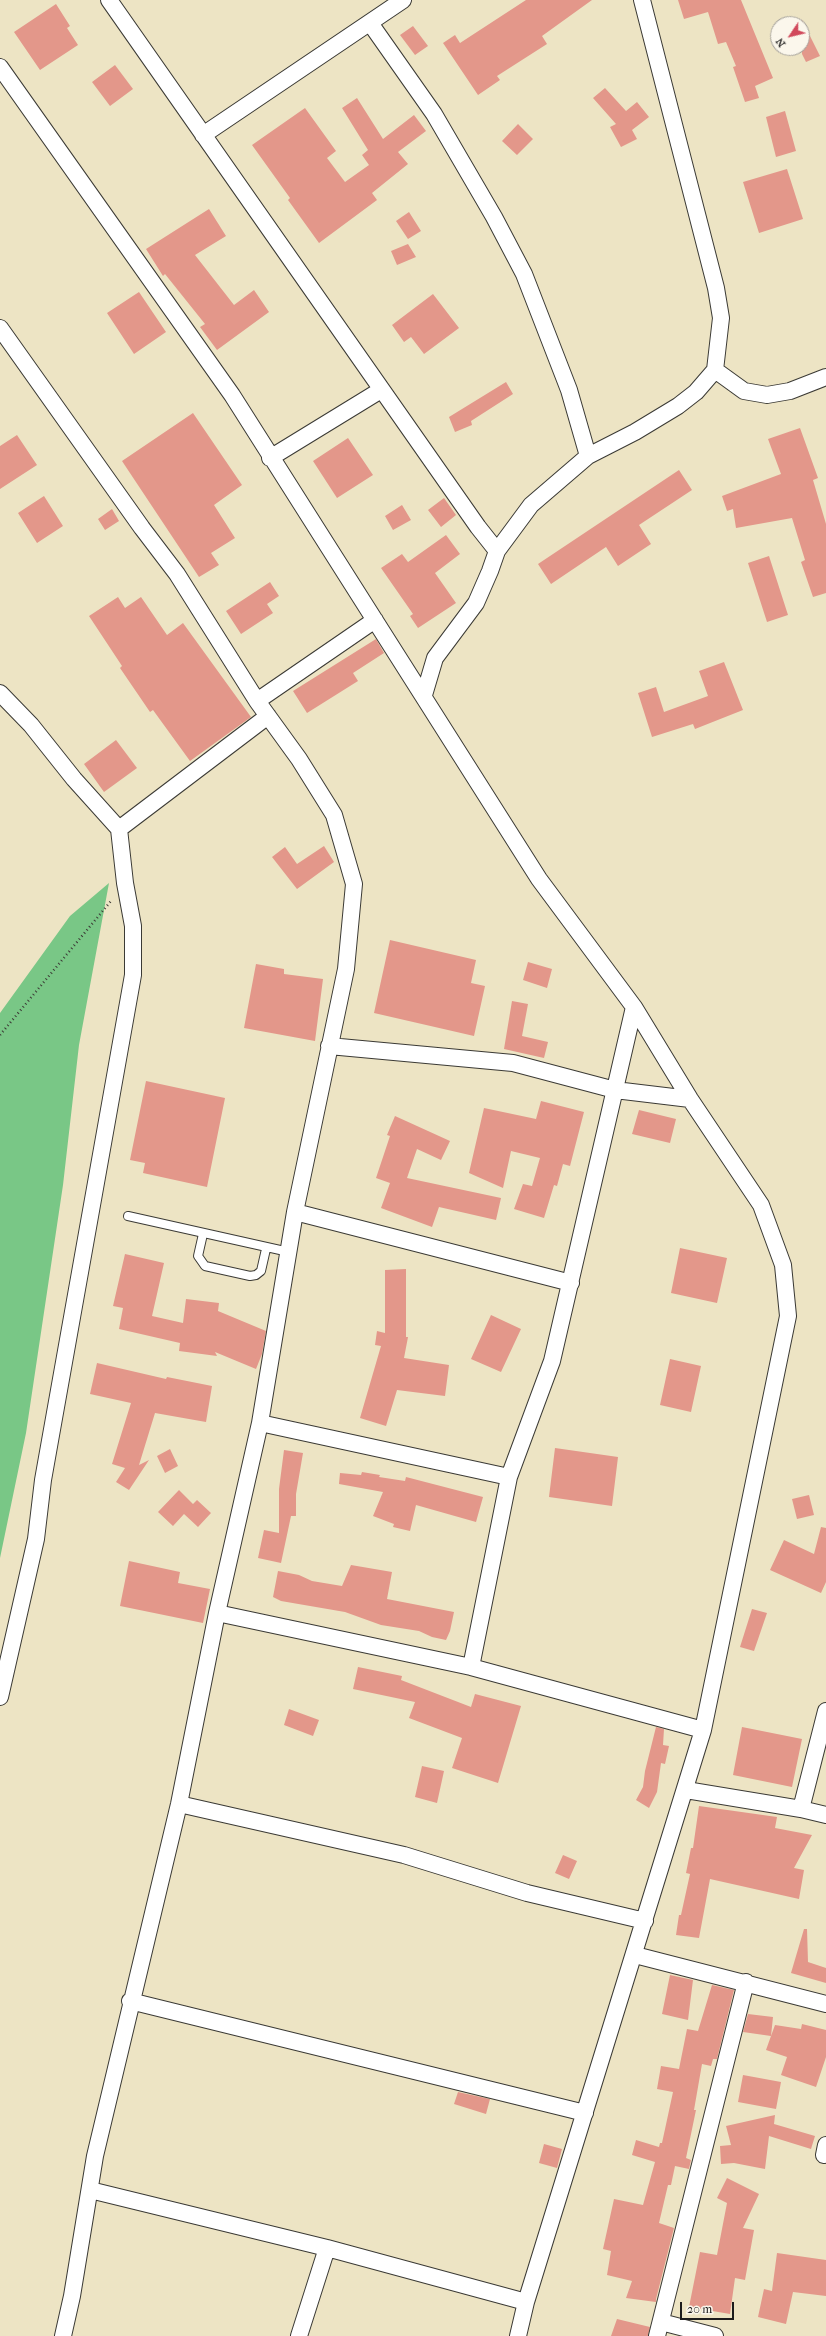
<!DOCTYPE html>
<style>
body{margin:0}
#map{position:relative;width:826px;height:2336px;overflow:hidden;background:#ede4c4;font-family:"IM FELL French Canon",serif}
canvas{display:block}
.north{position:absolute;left:770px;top:16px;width:40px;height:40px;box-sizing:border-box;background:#fbf7ec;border:1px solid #a29f99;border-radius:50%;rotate:235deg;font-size:11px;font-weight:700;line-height:16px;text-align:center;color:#1c1c1c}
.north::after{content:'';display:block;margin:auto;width:14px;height:18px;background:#d1495b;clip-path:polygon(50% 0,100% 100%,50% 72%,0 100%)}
.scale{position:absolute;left:680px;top:2302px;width:54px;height:18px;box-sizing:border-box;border:2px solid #1c1c1c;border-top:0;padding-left:5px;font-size:12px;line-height:14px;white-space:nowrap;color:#1c1c1c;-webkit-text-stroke:3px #fbf7ec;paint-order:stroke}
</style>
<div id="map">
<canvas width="826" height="2336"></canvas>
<div class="north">N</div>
<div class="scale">20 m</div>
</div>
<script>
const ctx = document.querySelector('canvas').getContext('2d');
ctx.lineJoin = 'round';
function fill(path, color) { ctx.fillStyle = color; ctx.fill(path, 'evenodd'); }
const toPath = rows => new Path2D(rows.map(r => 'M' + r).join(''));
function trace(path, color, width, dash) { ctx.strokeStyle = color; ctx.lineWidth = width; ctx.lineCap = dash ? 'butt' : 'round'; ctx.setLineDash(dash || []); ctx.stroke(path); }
const green = toPath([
 [109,883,79,1045,63,1185,26,1433,0,1558,0,1013,70,916]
]);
const building = toPath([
 [526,0,592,0,542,36,547,44,497,76,500,80,478,95,443,43,455,35,460,43],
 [678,0,741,0,773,78,755,86,759,98,745,102,733,67,736,66,726,42,718,44,708,12,684,19],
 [56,4,70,26,67,28,78,45,40,70,14,32],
 [802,20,820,56,806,62,802,54],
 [413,26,428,46,415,55,400,35],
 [115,65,133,89,110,106,92,82],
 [605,88,626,111,637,102,649,117,632,130,637,139,621,147,610,127,616,124,593,98],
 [357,98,383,139,414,115,426,131,398,152,408,164,372,193,377,200,319,243,288,200,290,198,252,145,305,108,336,151,327,158,345,182,369,165,362,155,368,150,342,108],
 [785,111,796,151,776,157,766,117],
 [518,124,533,139,517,155,502,141],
 [787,169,803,219,759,233,743,182],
 [209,209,226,236,195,255,234,305,254,290,269,312,217,350,200,327,205,324,165,274,163,276,146,249],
 [409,212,421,231,408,239,396,221],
 [408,244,416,257,397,265,391,251],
 [139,292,166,332,134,354,107,313],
 [433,294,459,328,424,354,411,337,404,342,392,325],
 [506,382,513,394,471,421,472,425,455,432,449,417],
 [193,413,242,485,214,505,235,538,211,553,219,565,199,577,122,461],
 [800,428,818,478,813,480,826,524,826,593,813,597,801,562,805,560,792,518,736,528,733,509,727,511,722,496,781,474,768,439],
 [17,435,37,465,0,489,0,446],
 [348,438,373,475,337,498,313,461],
 [679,470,692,490,639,525,651,544,618,566,606,547,551,584,538,564],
 [44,496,63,526,37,543,18,513],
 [444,498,456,515,441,527,428,510],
 [402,505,411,520,393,530,385,516],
 [112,509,119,521,105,530,98,519],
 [446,535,460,554,435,573,456,603,418,628,410,616,413,614,381,568,402,554,408,562],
 [769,556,788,615,767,622,748,563],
 [270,582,279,596,267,604,273,613,241,634,226,611],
 [118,597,125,608,141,597,167,635,183,623,251,717,190,761,153,710,150,712,120,668,122,666,89,616],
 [376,639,384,653,353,673,358,681,307,713,293,691],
 [724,662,743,710,695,729,693,724,652,737,638,693,656,687,664,712,708,696,699,671],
 [116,740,137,768,104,792,84,764],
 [324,846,334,862,297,889,272,857,285,847,297,864],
 [390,940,476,960,471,983,485,986,474,1036,374,1013],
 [528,962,552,969,547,988,523,980],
 [256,964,284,969,284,974,323,979,315,1041,244,1028],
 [512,1001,528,1004,522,1036,548,1042,544,1058,504,1049],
 [146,1081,225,1098,207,1187,143,1173,145,1163,130,1160],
 [541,1101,584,1112,570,1166,563,1164,557,1186,554,1185,544,1218,514,1209,523,1184,532,1186,540,1158,511,1151,503,1188,469,1173,484,1108,536,1119],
 [639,1110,676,1119,670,1143,632,1134],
 [395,1116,450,1141,441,1160,417,1149,407,1178,501,1198,496,1220,439,1207,432,1227,381,1208,390,1183,376,1178,390,1136,387,1135],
 [680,1248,727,1258,717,1303,671,1293],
 [125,1254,164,1263,152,1316,183,1323,186,1299,219,1303,218,1311,266,1331,262,1354,256,1369,215,1352,217,1356,179,1351,180,1343,119,1329,123,1308,113,1306],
 [406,1269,406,1337,408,1337,404,1358,449,1365,445,1396,397,1390,386,1426,360,1418,381,1346,375,1345,377,1331,385,1333,385,1270],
 [491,1315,521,1329,501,1372,471,1359],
 [670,1359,701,1366,691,1412,660,1405],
 [97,1363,166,1379,167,1377,212,1386,206,1422,155,1413,139,1465,149,1460,129,1490,116,1482,125,1468,112,1464,131,1403,90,1394],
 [555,1448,618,1457,612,1506,549,1497],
 [170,1449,178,1466,165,1473,157,1456],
 [284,1450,303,1453,296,1494,296,1516,291,1516,281,1563,258,1558,264,1530,279,1533,279,1489],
 [362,1472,380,1475,379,1477,405,1481,406,1477,483,1497,476,1522,416,1505,410,1531,393,1527,394,1524,373,1516,383,1492,339,1484,340,1473,361,1475],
 [179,1490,193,1504,197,1500,211,1513,198,1527,184,1514,173,1526,158,1512],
 [809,1495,814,1515,797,1519,792,1499],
 [821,1527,826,1528,826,1582,821,1593,770,1570,784,1540,814,1554],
 [129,1561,180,1572,178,1583,210,1589,203,1623,120,1606],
 [351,1565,392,1572,387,1599,454,1612,450,1631,446,1640,432,1637,419,1631,381,1625,345,1612,281,1601,273,1597,278,1571,299,1575,312,1581,342,1586],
 [752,1609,767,1613,754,1651,740,1647],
 [358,1667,402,1676,401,1680,471,1707,475,1694,521,1706,498,1783,452,1768,462,1738,409,1718,415,1702,353,1689],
 [289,1709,319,1720,313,1736,284,1725],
 [656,1727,664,1729,663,1745,669,1746,665,1764,661,1763,657,1792,649,1808,636,1800,643,1787,645,1771],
 [742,1727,802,1739,792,1787,733,1775],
 [422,1766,444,1771,437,1803,415,1797],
 [699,1806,777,1817,775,1828,812,1835,794,1868,804,1870,799,1899,710,1879,699,1938,676,1935,679,1915,681,1915,690,1874,686,1873,691,1848,693,1848],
 [563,1855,577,1861,569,1879,555,1873],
 [804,1929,807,1929,808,1962,826,1968,826,1983,791,1973],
 [670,1975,693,1980,688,2020,662,2014],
 [712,1985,734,1990,717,2059,713,2059,711,2066,702,2064,694,2110,696,2110,686,2158,691,2160,689,2169,675,2166,671,2185,668,2185,659,2223,674,2228,656,2299,656,2302,626,2298,632,2281,607,2275,611,2251,603,2249,614,2199,643,2205,655,2162,632,2155,636,2140,659,2147,660,2143,662,2143,673,2092,657,2089,661,2066,679,2069,687,2029,698,2031],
 [748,2014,773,2017,771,2036,775,2025,801,2029,802,2024,826,2030,826,2057,816,2087,781,2075,787,2057,766,2050,771,2036,743,2032],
 [743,2075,781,2082,776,2109,738,2102],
 [458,2092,490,2099,486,2114,454,2104],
 [775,2115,774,2124,815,2136,811,2149,769,2136,765,2169,734,2163,721,2164,720,2146,731,2145,726,2126],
 [544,2144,562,2149,557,2168,539,2163],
 [727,2178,759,2194,743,2228,754,2230,745,2280,735,2278,730,2314,689,2307,700,2252,717,2255,727,2203,717,2198],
 [777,2253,826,2260,826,2296,793,2292,786,2324,758,2317,764,2289,772,2291],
 [617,2319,650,2327,648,2336,611,2336]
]);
const path = toPath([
 [0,1035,111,901]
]);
const lane = toPath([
 [128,1216,289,1252],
 [203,1234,198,1256,205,1266,250,1276,256,1275,261,1271,266,1249]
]);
const street = toPath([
 [109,0,478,527,497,551],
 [370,23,434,114,494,217,524,274,569,390,588,456],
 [0,67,232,395,539,879,634,1007,690,1099,761,1205,783,1265,788,1316,703,1730,526,2302,518,2336],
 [203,135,403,0],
 [0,328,142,528,177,574,257,701,299,759,334,815,354,884,346,969,295,1212,260,1423,217,1613,179,1804,95,2156,72,2296,63,2336],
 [715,370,744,391,767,395,790,391,826,377],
 [270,458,381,390],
 [0,693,31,725,74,779,119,829,125,883,133,926,133,975,43,1480,36,1539,0,1697],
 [424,695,435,658,476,603,490,571,497,551,531,505,588,456,635,432,678,406,696,392,715,370,721,318,716,288,642,0],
 [257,701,375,620],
 [119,829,268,716],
 [329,1046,513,1063,615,1090,690,1099],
 [295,1212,571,1283],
 [260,1423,509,1477],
 [217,1613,471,1667,703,1730],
 [471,1667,509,1477,552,1361,634,1007],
 [686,1790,801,1809,826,1815],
 [179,1804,404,1855,527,1893,645,1921],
 [801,1809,826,1711],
 [635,1955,826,2004],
 [130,2001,585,2113],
 [824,2155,826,2145],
 [90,2190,327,2248,526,2302],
 [661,2322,715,2336],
 [299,2336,327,2248],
 [657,2336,746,1982]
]);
fill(green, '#79c786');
fill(building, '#e3978a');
trace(lane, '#3b3a35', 10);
trace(street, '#3b3a35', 18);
trace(path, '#3b3a35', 2.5, [1, 3]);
trace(lane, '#fff', 8);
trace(street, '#fff', 16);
</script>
